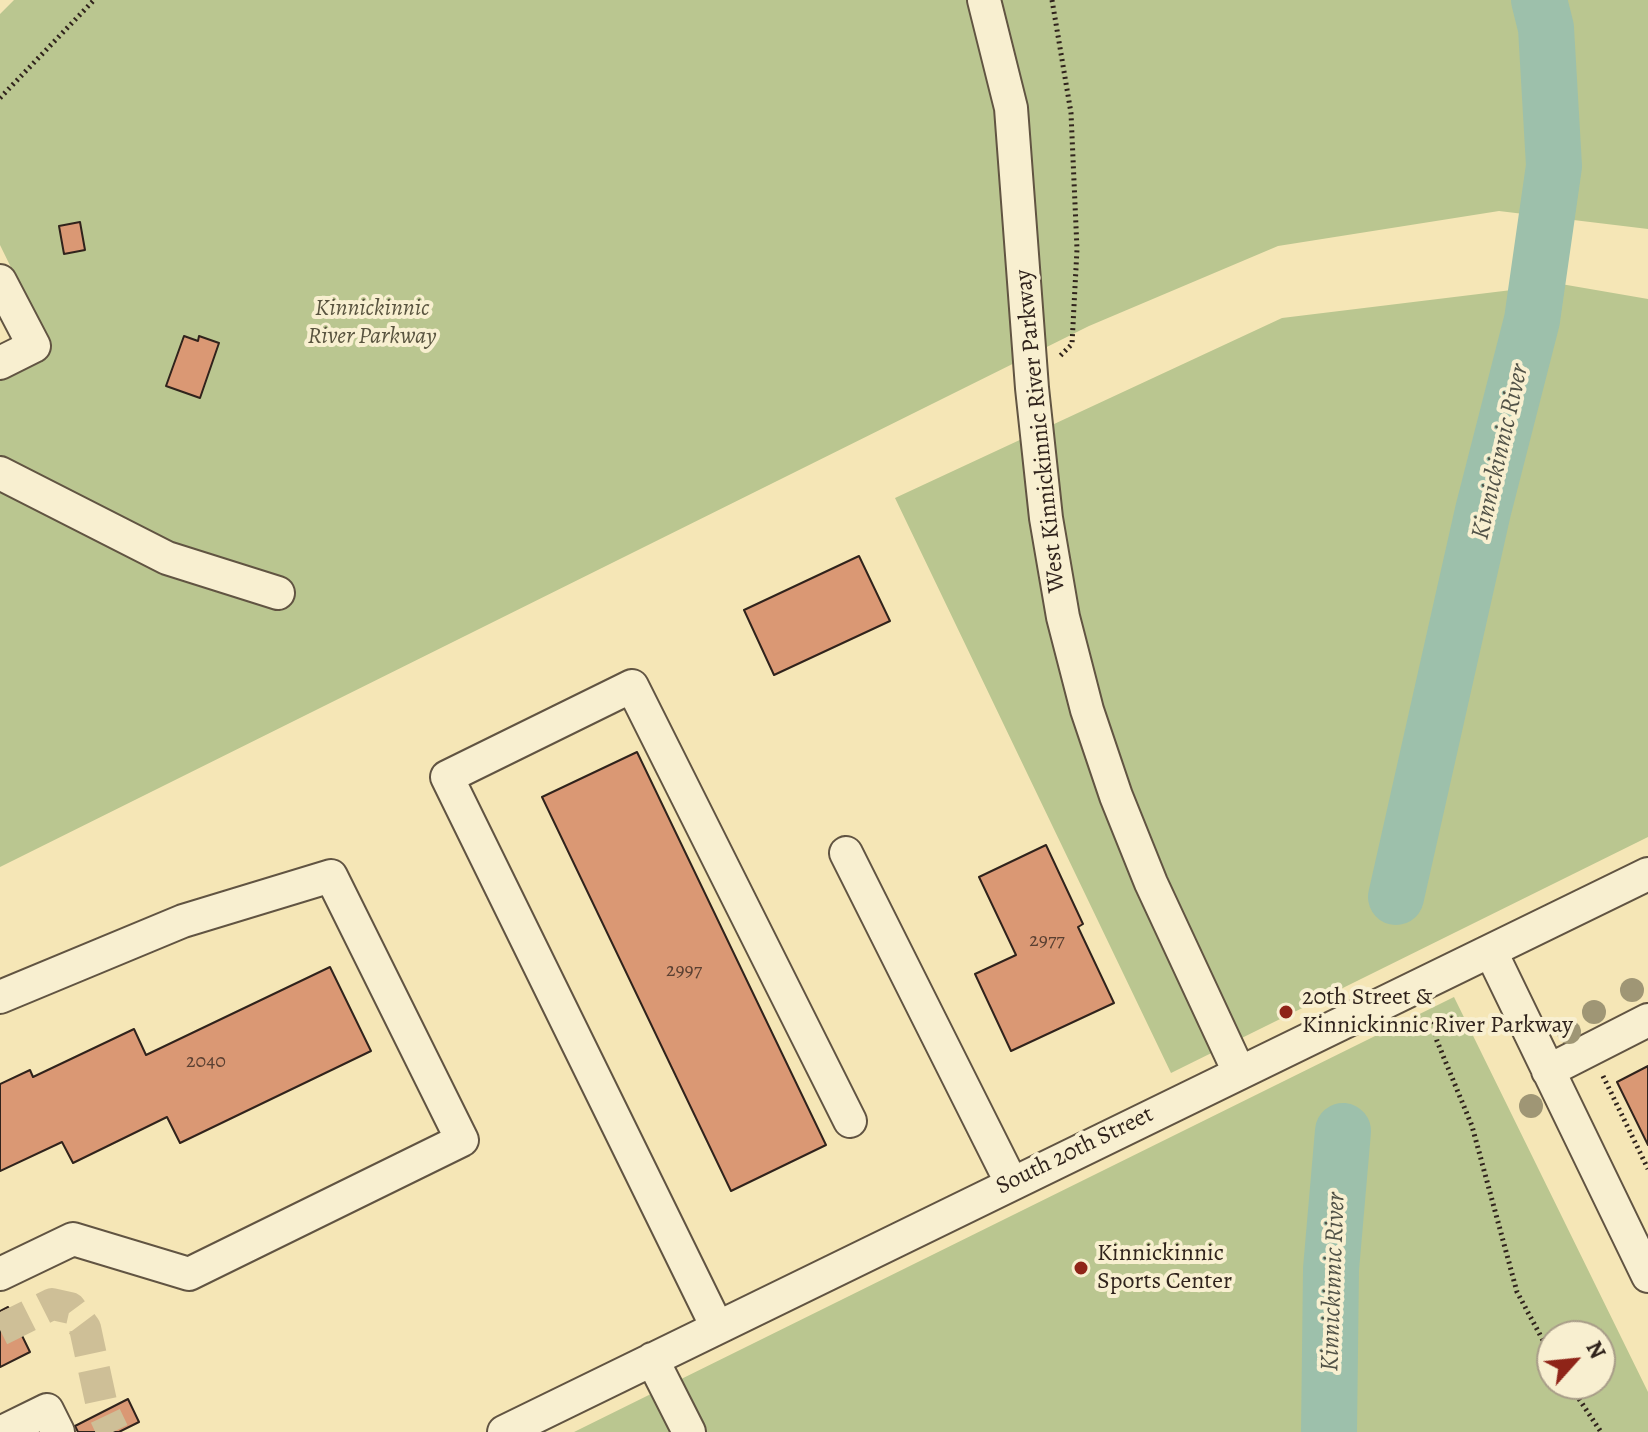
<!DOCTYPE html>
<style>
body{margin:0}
#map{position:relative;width:1648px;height:1432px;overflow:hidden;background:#f5e6b6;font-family:Alegreya,serif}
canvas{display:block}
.north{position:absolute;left:1536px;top:1320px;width:80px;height:80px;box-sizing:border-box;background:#f8efd0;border:2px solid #a89d88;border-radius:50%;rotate:63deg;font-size:22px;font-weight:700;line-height:32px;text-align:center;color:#30231c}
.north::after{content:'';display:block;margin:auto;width:28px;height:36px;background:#8f2418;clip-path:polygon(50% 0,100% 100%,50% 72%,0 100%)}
</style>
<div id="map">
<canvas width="1648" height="1432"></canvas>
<div class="north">N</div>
</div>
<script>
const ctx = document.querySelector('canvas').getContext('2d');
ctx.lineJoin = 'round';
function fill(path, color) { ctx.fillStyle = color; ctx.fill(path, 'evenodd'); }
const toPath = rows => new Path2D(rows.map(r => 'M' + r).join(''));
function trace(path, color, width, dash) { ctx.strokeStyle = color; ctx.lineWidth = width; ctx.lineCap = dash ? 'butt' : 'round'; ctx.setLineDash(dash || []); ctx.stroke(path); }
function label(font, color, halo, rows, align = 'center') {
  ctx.font = font + ' Alegreya,serif'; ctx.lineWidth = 8; ctx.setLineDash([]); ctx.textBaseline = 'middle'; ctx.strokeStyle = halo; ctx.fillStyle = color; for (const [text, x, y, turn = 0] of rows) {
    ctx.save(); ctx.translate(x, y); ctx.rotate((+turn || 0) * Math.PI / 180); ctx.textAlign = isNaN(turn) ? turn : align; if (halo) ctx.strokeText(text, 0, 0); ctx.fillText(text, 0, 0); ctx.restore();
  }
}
const green = toPath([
 [14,0,1648,0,1648,229,1499,211,1278,246,1089,326,0,867,0,368,48,343,0,245,0,14],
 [1561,284,1648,299,1648,837,1171,1073,895,498,1282,318],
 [1454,997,1648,1392,1648,1432,574,1432],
 [1552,1336,1600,1336,1600,1384,1552,1384]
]);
const river = toPath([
 [1396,897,1483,511,1532,320,1554,166,1546,28,1539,0],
 [1329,1432,1331,1269,1343,1131]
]);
const building = toPath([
 [80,222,85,250,64,254,59,226,80,222],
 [184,336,198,341,199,336,219,343,200,398,166,386,184,336],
 [859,556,890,621,774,675,744,610,859,556],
 [637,752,826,1145,731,1191,542,797,637,752],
 [1046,845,1083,924,1078,927,1114,1003,1011,1051,975,974,1016,955,979,877,1046,845],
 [330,967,371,1051,180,1143,167,1117,73,1163,62,1142,0,1171,0,1084,30,1070,33,1077,134,1029,146,1055,330,967],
 [1648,1066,1648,1145,1617,1082,1648,1066],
 [8,1307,30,1352,0,1367,0,1311,8,1307],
 [128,1399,139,1422,119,1432,78,1432,75,1426,128,1399]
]);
const minorTunnel = toPath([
 [0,1330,52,1304,70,1308,85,1328,103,1411,113,1432]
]);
const path = toPath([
 [1052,0,1071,113,1077,249,1072,344,1060,356],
 [0,98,94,0],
 [1433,1022,1437,1041,1472,1126,1517,1292,1552,1357],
 [1603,1076,1648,1169],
 [1569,1384,1601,1432]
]);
const minor = toPath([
 [984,0,1011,108,1032,388,1046,518,1063,617,1087,710,1116,796,1151,883,1239,1072],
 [0,281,34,346,0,363],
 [0,473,167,558,278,593],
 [846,853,1011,1182],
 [1491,952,1648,1276],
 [0,997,183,921,331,876,462,1140,189,1274,73,1239,0,1274],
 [1548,1071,1648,1020],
 [717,1327,447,777,632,686,850,1121],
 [652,1359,689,1432],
 [2,1432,47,1410,58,1432],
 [504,1432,1648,874]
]);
const trees = [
 [1632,990],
 [1594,1012],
 [1569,1032],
 [1531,1106]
];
const markers = [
 [1286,1012,8,"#8f2418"],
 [1081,1268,8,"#8f2418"]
];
const numberNames = [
 ["2977",1047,941],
 ["2997",684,971],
 ["2040",206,1062]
];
const parkNames = [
 ["Kinnickinnic",372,309],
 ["River Parkway",372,337]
];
const streetNames = [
 ["West Kinnickinnic River Parkway",1041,431,-96],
 ["South 20th Street",1075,1151,-26]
];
const poiNames = [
 ["20th Street &",1302,998],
 ["Kinnickinnic River Parkway",1302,1026],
 ["Kinnickinnic",1097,1254],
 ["Sports Center",1097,1282]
];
const waterNames = [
 ["Kinnickinnic River",1501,452,-77],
 ["Kinnickinnic River",1334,1282,-88]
];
fill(green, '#bac690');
trace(river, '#9dc0ab', 56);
fill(building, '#da9874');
trace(building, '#30231c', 2);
trace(minorTunnel, '#cebf97', 32, [32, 16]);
trace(minor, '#615442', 36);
trace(path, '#30231c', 5, [2, 4]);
trace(minor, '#f8efd0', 32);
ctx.fillStyle = '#9f9675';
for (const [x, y] of trees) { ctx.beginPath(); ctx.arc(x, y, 12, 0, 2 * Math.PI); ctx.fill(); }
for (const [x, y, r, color] of markers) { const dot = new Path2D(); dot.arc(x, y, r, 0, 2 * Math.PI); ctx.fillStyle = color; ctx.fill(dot); trace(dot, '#f8efd0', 3); }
label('20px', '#5a4032', null, numberNames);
label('italic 24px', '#59543f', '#f8efd0', parkNames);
label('24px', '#30231c', '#f8efd0', streetNames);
label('24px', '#30231c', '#f8efd0', poiNames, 'left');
label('italic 26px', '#515247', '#f8efd0', waterNames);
</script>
